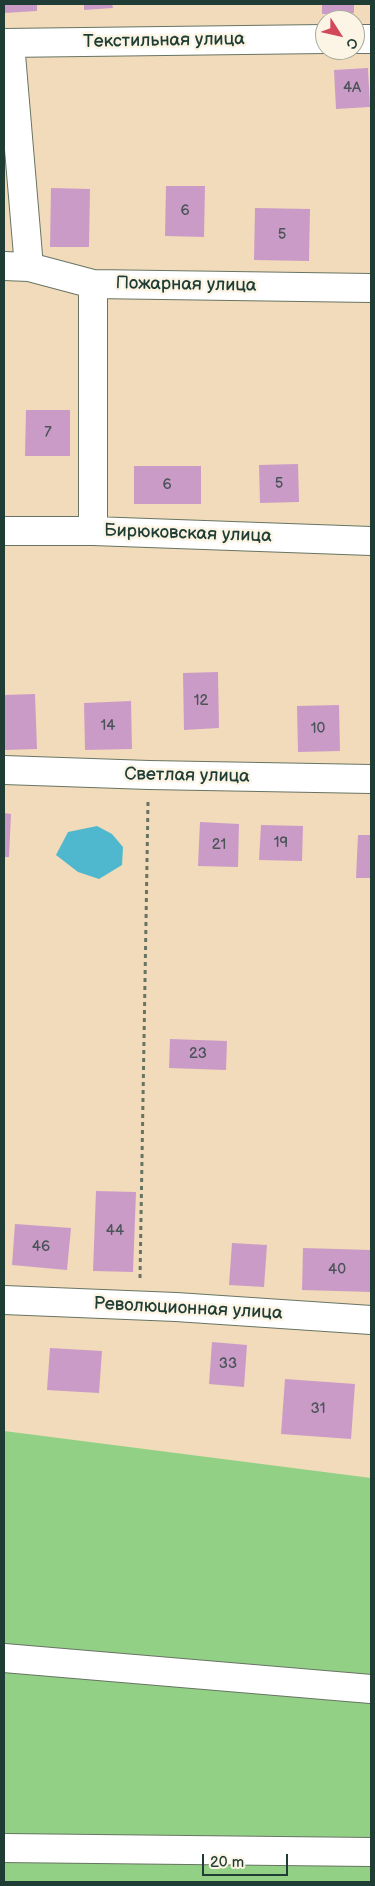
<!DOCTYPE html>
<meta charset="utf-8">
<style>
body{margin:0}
#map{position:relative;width:375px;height:1886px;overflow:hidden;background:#f1dbba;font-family:"Balsamiq Sans",sans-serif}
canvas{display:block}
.frame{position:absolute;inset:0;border:5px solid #1f3d34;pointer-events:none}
.north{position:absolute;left:315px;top:10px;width:50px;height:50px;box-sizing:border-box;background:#fcf5e5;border:1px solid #a4ab9e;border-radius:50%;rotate:125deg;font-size:14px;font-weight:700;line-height:20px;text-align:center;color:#1f3d34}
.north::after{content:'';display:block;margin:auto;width:18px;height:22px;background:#d1495b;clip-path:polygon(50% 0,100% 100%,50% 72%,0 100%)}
.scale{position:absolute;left:202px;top:1854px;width:86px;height:22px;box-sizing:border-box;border:2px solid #1f3d34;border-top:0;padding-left:6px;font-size:15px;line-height:18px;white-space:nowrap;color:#1f3d34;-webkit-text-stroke:4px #fcf5e5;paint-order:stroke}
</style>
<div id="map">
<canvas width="375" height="1886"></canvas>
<div class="frame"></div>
<div class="north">С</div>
<div class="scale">20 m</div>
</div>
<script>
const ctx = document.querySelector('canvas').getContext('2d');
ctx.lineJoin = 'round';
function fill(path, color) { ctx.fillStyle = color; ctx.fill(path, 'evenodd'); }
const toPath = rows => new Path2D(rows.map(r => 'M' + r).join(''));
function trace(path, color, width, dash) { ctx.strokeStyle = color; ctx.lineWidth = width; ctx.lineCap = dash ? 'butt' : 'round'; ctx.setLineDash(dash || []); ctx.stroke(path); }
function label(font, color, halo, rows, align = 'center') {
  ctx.font = font + ' "Balsamiq Sans",sans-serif'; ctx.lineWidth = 5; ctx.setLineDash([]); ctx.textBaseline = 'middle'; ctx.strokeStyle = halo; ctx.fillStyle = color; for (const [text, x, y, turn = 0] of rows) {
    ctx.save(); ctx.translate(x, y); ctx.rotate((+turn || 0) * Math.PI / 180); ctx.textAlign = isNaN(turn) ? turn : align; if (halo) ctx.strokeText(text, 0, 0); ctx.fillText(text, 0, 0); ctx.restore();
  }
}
const green = toPath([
 [4,1431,371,1478,371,1882,4,1882]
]);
const water = toPath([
 [97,826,112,834,123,847,122,865,99,879,78,872,56,855,68,832]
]);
const building = toPath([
 [4,4,37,4,37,11,4,13],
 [84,4,112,4,113,8,84,10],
 [322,4,354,4,354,13,322,14],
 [368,68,370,107,336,109,334,70],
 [166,186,205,186,204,237,165,236],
 [51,188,90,189,89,247,50,247],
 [255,208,310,209,309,261,254,260],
 [26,410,70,410,70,456,25,456],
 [298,464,299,502,260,503,259,465],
 [134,466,201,466,201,504,134,504],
 [218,672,219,728,184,730,183,673],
 [35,694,37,749,4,750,4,695],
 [131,701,132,749,85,750,84,703],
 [339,705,340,751,298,752,297,706],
 [4,813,11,814,9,857,4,857],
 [200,822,239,824,238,867,198,866],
 [261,825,303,826,302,861,259,860],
 [358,835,371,835,371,878,356,878],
 [170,1039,227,1041,226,1070,169,1068],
 [96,1191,136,1192,133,1272,93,1271],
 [15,1224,71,1228,67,1270,12,1265],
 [232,1243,267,1245,264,1287,229,1285],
 [303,1248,371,1250,371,1292,302,1290],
 [212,1342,247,1345,244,1387,209,1384],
 [50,1348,102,1351,99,1393,47,1390],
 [285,1379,355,1384,351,1439,281,1434]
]);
const path = toPath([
 [140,1278,148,802]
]);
const minor = toPath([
 [355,39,371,39],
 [4,43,325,39],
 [10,43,29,267],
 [4,266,29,267,93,284,371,288],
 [4,531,93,531,371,541],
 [93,531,93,284],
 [4,770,149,775,371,779],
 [4,1300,176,1307,371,1320],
 [4,1658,371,1689],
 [4,1848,371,1852]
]);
const numberNames = [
 ["4А",352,88],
 ["6",185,211],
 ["5",282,235],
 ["7",48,433],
 ["5",279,484],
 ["6",167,485],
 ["12",201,701],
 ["14",108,726],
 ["10",318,729],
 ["19",281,843],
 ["21",219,845],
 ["23",198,1054],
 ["44",115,1231],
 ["46",41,1247],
 ["40",337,1270],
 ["33",228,1364],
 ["31",318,1409]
];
const streetNames = [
 ["Текстильная улица",164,41,-1],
 ["Пожарная улица",186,285,1],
 ["Бирюковская улица",188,534,2],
 ["Светлая улица",187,776,1],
 ["Революционная улица",188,1309,3]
];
fill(green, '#92d086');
fill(water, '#50b8ce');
fill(building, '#cb9bc7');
trace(minor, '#687463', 30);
trace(path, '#687463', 3, [4, 4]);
trace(minor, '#fff', 28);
label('15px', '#4a5459', null, numberNames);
label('18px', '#1f3d34', '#fcf5e5', streetNames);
</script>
